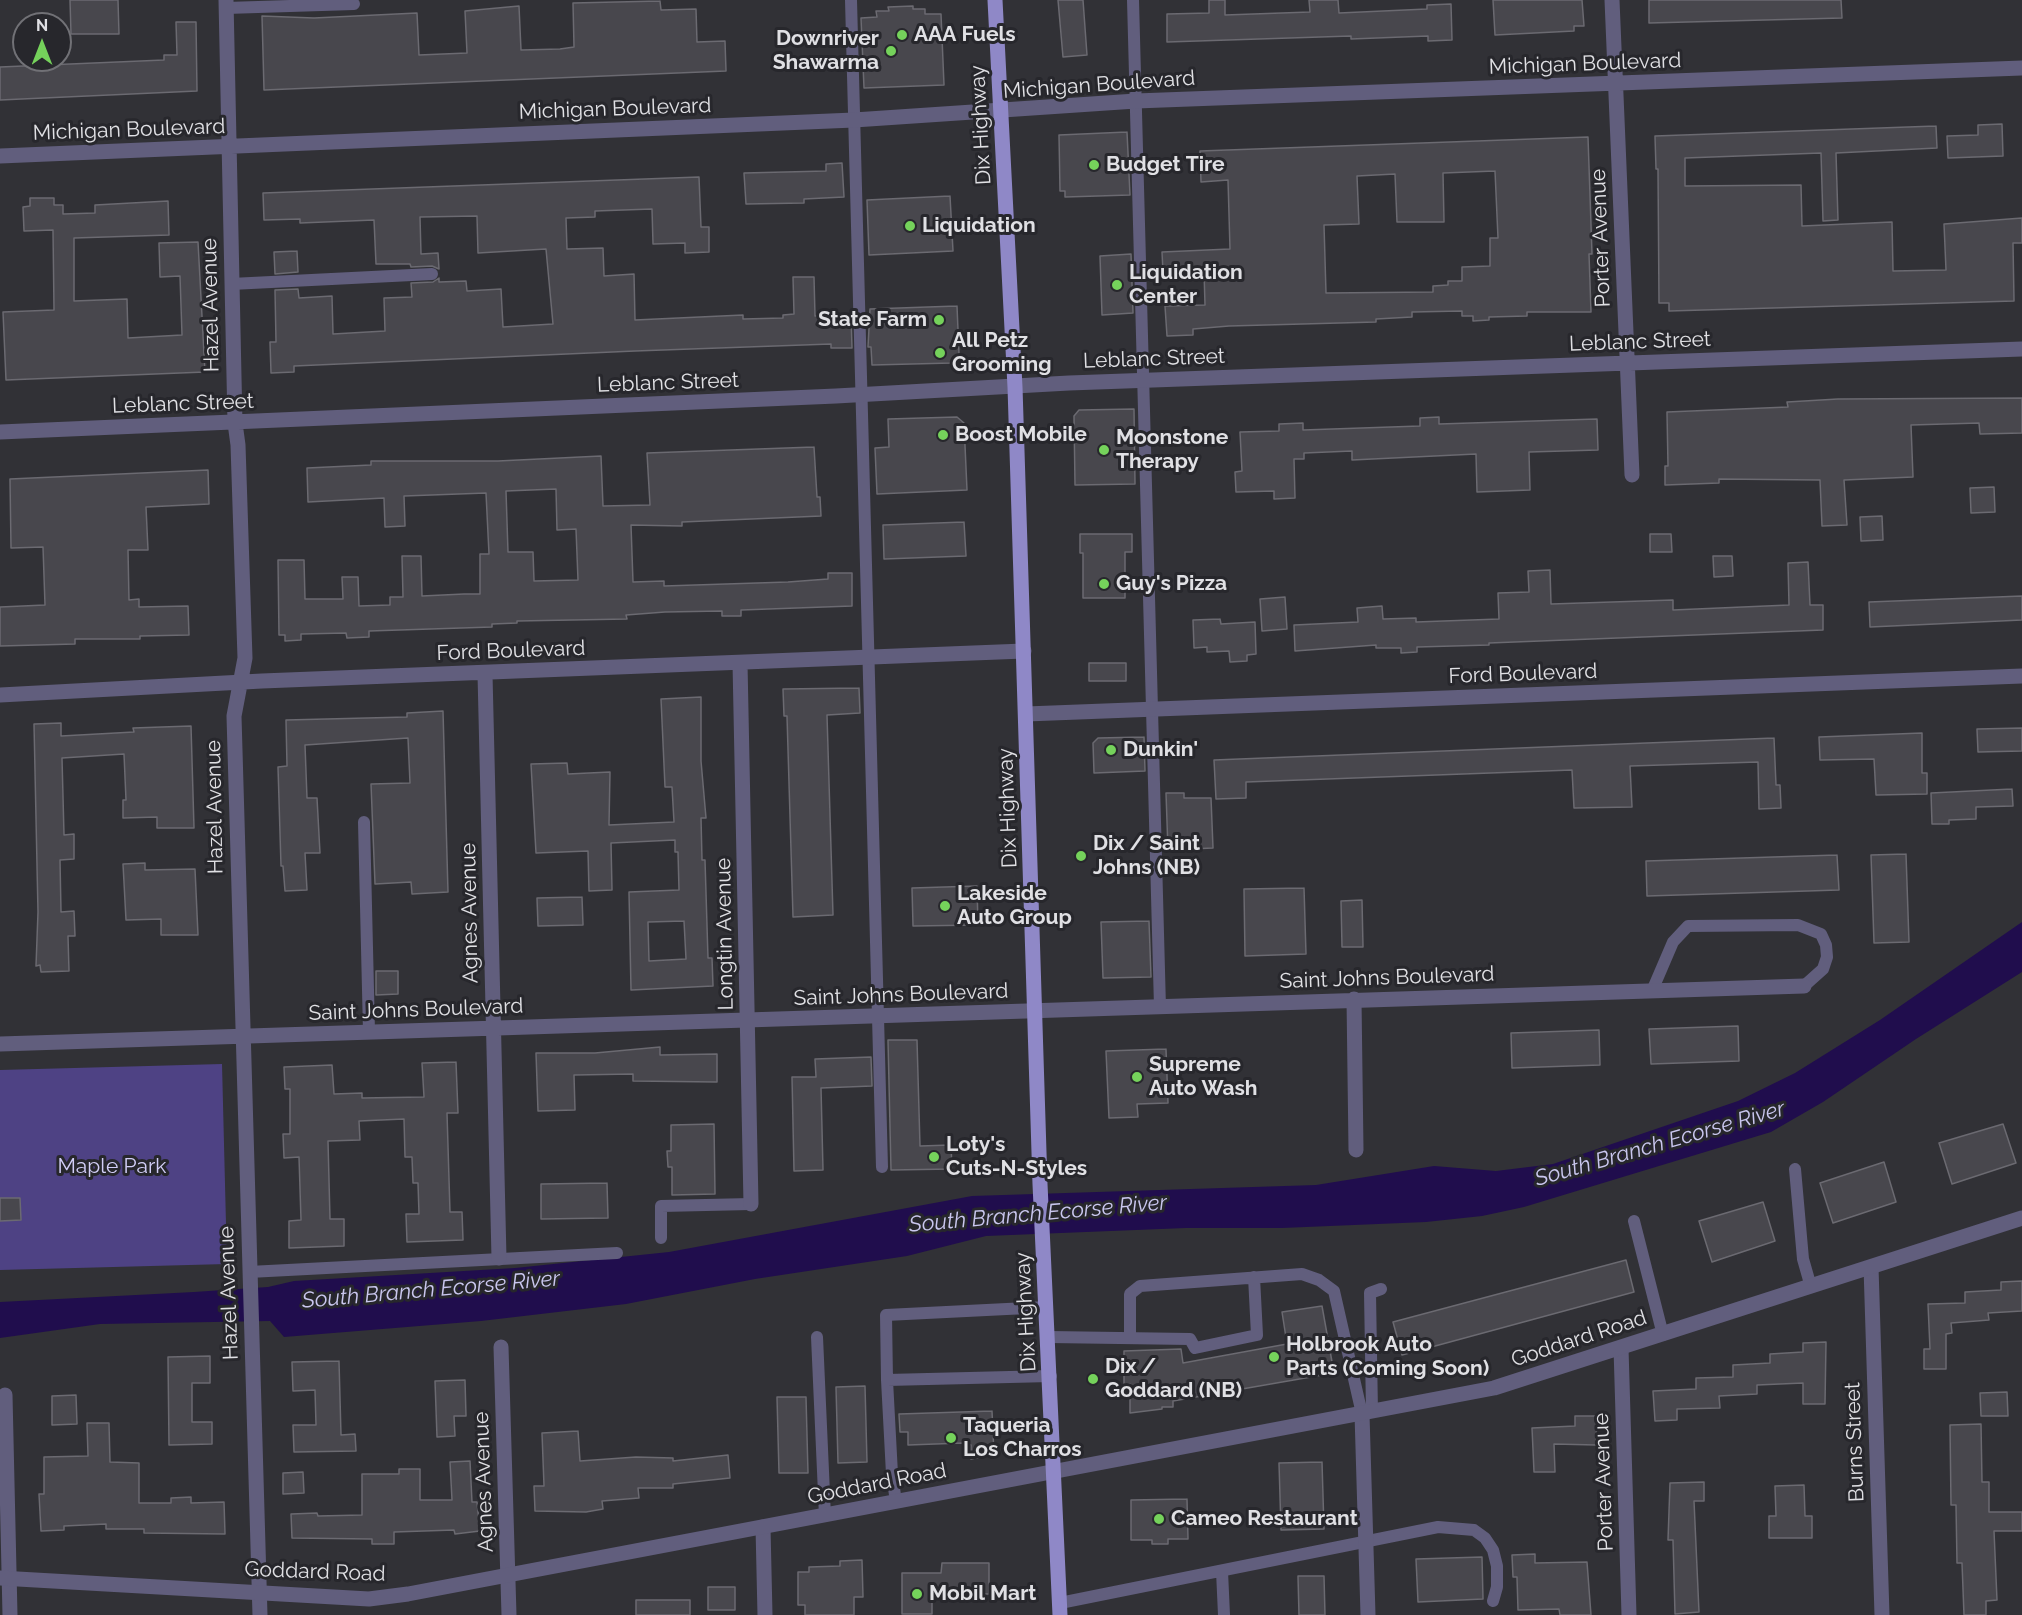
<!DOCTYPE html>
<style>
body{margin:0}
#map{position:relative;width:2022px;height:1615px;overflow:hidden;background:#313136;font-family:Raleway,sans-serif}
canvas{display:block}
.north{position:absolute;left:12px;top:12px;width:60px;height:60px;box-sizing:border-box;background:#27272c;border:2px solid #717176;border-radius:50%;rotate:0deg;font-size:16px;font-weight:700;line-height:24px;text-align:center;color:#e0e0e4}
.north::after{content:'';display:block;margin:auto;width:21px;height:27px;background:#75d25b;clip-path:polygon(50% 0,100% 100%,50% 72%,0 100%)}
</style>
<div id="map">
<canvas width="2022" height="1615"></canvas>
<div class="north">N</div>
</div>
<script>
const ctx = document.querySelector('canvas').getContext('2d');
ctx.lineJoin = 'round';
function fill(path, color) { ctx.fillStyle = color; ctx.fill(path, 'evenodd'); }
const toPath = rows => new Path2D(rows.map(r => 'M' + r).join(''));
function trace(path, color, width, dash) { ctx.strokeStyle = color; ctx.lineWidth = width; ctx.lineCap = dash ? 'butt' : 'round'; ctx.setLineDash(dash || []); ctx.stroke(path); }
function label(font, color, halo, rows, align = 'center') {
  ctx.font = font + ' Raleway,sans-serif'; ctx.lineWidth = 6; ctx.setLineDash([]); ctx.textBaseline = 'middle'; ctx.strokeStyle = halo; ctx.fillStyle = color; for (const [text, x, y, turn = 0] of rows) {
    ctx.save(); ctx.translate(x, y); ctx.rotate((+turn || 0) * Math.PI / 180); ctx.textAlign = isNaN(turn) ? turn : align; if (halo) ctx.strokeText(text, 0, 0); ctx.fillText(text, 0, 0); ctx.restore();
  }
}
const green = toPath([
 [222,1064,227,1264,0,1270,0,1070]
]);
const water = toPath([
 [2022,922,2022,972,1916,1039,1823,1102,1771,1132,1524,1207,1482,1216,1426,1222,1282,1228,1186,1228,986,1236,907,1256,755,1279,626,1304,481,1321,284,1337,270,1321,100,1324,0,1338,0,1302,194,1292,268,1287,294,1281,515,1268,669,1252,972,1196,1316,1185,1434,1166,1496,1171,1553,1164,1738,1101,1795,1073,1880,1020]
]);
const building = toPath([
 [70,0,118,0,119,34,71,34,70,0],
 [1058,0,1083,0,1087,55,1063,57,1058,0],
 [1209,0,1225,0,1225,15,1310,12,1309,0,1338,0,1339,13,1427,9,1427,5,1451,4,1452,40,1428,41,1428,36,1351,39,1351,36,1167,42,1167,14,1209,13,1209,0],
 [1493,0,1582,0,1584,26,1574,26,1574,31,1495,35,1493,0],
 [1649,0,1841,0,1842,18,1649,23,1649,0],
 [660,1,661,10,696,9,697,42,725,41,726,71,264,90,262,16,314,18,417,13,419,55,467,53,465,11,519,6,521,50,560,49,574,47,573,3,660,1],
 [913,6,913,9,925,9,925,14,941,14,944,85,864,88,861,18,877,17,876,11,889,11,888,7,913,6],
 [176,22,196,22,197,91,0,100,0,67,164,60,164,55,177,55,176,22],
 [2002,124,2003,156,1948,158,1947,136,1978,135,1978,125,2002,124],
 [1936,126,1937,148,1836,153,1838,220,1823,221,1821,153,1685,158,1685,186,1801,185,1802,226,1892,222,1893,271,1946,270,1944,224,2022,218,2022,243,2013,243,2014,301,1669,311,1669,303,1659,303,1658,169,1656,169,1655,136,1936,126],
 [1127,132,1130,195,1065,197,1065,191,1060,191,1059,135,1127,132],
 [1588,137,1592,254,1589,254,1591,312,1527,312,1527,316,1489,317,1489,320,1473,321,1473,316,1462,316,1462,311,1412,312,1412,317,1376,319,1376,322,1229,326,1193,329,1193,335,1167,336,1165,306,1205,305,1204,271,1163,272,1162,252,1230,249,1228,180,1201,182,1200,151,1588,137],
 [1495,171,1498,238,1490,238,1490,266,1462,267,1462,281,1448,281,1448,285,1433,286,1433,292,1326,293,1324,225,1359,224,1357,176,1395,174,1397,222,1444,222,1443,173,1495,171],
 [842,163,844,197,804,199,804,203,746,204,744,173,826,171,826,164,842,163],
 [699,177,701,227,709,227,709,252,685,253,685,243,653,244,652,209,595,211,595,217,566,218,567,249,603,248,604,276,634,274,635,320,743,315,743,319,783,318,783,315,794,314,793,277,814,277,815,316,851,315,852,348,831,348,831,344,635,351,294,366,294,372,271,373,270,342,276,342,275,290,298,289,299,298,332,296,333,334,385,331,384,298,412,297,411,283,433,282,439,278,439,282,466,281,467,291,501,289,503,327,553,324,546,249,478,253,477,216,420,217,421,254,438,253,439,269,432,266,411,267,410,264,376,264,374,220,300,223,300,219,264,220,263,193,699,177],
 [950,196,953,251,869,255,867,200,950,196],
 [30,198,54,198,54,205,63,205,63,214,95,213,95,205,168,201,169,235,74,238,74,301,127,299,128,338,182,335,180,276,160,277,159,243,198,242,205,372,6,380,3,312,54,310,53,230,24,231,23,207,30,206,30,198],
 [297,251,298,272,275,274,274,252,297,251],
 [1131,254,1133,313,1102,315,1100,256,1131,254],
 [957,306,959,354,952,363,872,365,871,347,868,347,870,309,957,306],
 [2022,398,2022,433,1980,434,1979,423,1911,425,1913,477,1844,480,1847,525,1822,526,1820,480,1719,479,1719,483,1665,485,1665,466,1668,466,1667,412,1788,407,1787,402,1838,399,2022,398],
 [1134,409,1135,484,1075,485,1074,416,1079,410,1134,409],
 [957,417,964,423,967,490,877,494,875,448,889,447,888,419,957,417],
 [1439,417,1439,424,1597,419,1598,450,1529,452,1530,490,1477,492,1476,454,1352,460,1352,451,1304,453,1304,459,1294,459,1295,498,1274,499,1274,491,1236,492,1235,472,1242,471,1240,432,1279,431,1279,424,1303,423,1303,430,1420,426,1420,418,1439,417],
 [814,447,817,497,820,497,821,516,682,522,682,526,631,525,633,582,664,581,664,586,788,582,828,579,828,573,852,573,852,606,741,610,741,616,722,616,722,611,665,612,626,615,627,619,517,621,517,623,492,624,492,627,369,631,369,637,347,638,346,633,301,634,301,640,285,641,285,635,279,635,278,560,304,560,305,599,343,599,342,577,358,577,359,606,390,605,390,597,403,597,402,556,421,556,422,596,464,594,480,594,480,554,489,554,486,493,404,496,405,526,385,527,384,498,308,502,307,468,371,465,371,461,498,461,601,456,603,506,650,505,647,453,814,447],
 [556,489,557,530,576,529,578,580,534,581,533,552,508,552,506,491,556,489],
 [208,470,209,504,146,507,148,550,128,550,129,600,139,599,139,607,188,606,189,635,140,636,140,639,75,639,75,644,0,646,0,607,45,605,43,547,11,548,10,479,208,470],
 [1994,487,1995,512,1971,513,1970,488,1994,487],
 [1882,516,1883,540,1861,541,1860,517,1882,516],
 [964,522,966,556,884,559,883,525,964,522],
 [1080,534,1132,534,1132,552,1125,552,1125,598,1083,598,1083,553,1080,553,1080,534],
 [1650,534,1671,534,1672,552,1650,552,1650,534],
 [1713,556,1732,556,1733,576,1714,577,1713,556],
 [1808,562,1810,605,1823,605,1823,630,1489,643,1489,645,1417,647,1417,652,1401,653,1401,648,1376,648,1376,645,1295,651,1294,625,1358,622,1357,608,1382,606,1383,619,1416,618,1416,622,1499,619,1498,593,1529,592,1528,571,1550,570,1551,604,1673,600,1673,610,1789,605,1788,563,1808,562],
 [2022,596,2022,620,1870,627,1869,602,2022,596],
 [1285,597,1287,629,1262,631,1260,599,1285,597],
 [1220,619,1221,624,1255,622,1256,654,1247,655,1247,661,1230,662,1229,651,1207,652,1207,647,1194,648,1193,620,1220,619],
 [1089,663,1126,663,1126,681,1089,681,1089,663],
 [859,688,860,713,827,715,833,915,793,917,787,716,784,716,783,689,859,688],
 [701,697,701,761,706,818,701,818,702,860,705,860,708,958,712,958,713,986,631,990,629,892,679,890,678,852,675,852,675,840,611,843,612,890,589,891,588,851,536,853,531,764,567,763,568,774,610,772,609,825,674,822,672,787,665,787,661,699,701,697],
 [684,921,686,959,649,961,648,922,684,921],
 [443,711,448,892,412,894,411,882,375,884,371,784,410,783,408,738,305,745,307,798,317,798,320,853,305,853,307,890,285,891,283,866,281,866,278,767,287,766,286,720,407,717,407,713,443,711],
 [61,723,61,736,134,732,133,728,191,726,194,828,157,828,157,817,123,818,123,800,126,800,124,754,62,758,64,835,74,834,74,859,60,860,61,912,74,911,75,936,68,936,69,971,41,972,40,965,36,966,38,912,34,724,61,723],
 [2022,728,2022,751,1978,752,1977,729,2022,728],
 [1922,733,1922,773,1927,773,1927,794,1876,795,1874,759,1820,760,1819,737,1922,733],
 [1144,737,1145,771,1094,773,1093,743,1098,738,1144,737],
 [1774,738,1776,785,1780,785,1781,808,1759,809,1758,762,1630,766,1632,807,1574,808,1572,770,1246,782,1246,798,1216,799,1214,760,1774,738],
 [2012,789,2013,806,1976,807,1976,819,1949,820,1949,824,1932,824,1931,793,2012,789],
 [1166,793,1184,793,1184,798,1211,798,1213,848,1168,850,1166,793],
 [1906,854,1909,942,1874,943,1871,855,1906,854],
 [1837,855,1839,890,1647,896,1646,861,1837,855],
 [145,863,145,870,195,869,198,935,161,935,161,919,126,920,123,864,145,863],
 [977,886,978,925,913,926,912,888,977,886],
 [1304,888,1306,954,1245,956,1244,889,1304,888],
 [582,897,583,925,538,926,537,898,582,897],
 [1362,900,1363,947,1342,947,1341,901,1362,900],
 [1149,921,1151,977,1103,978,1101,922,1149,921],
 [376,971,398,971,398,994,376,995,376,971],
 [1738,1026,1739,1061,1651,1064,1649,1029,1738,1026],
 [1599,1030,1600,1065,1512,1068,1511,1033,1599,1030],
 [888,1040,917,1040,920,1146,951,1145,952,1169,891,1170,888,1040],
 [660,1047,660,1055,717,1054,717,1082,633,1081,633,1074,574,1075,575,1110,538,1111,536,1053,595,1053,660,1047],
 [1166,1049,1168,1103,1137,1104,1138,1117,1109,1118,1106,1051,1166,1049],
 [871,1057,872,1086,821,1088,823,1170,794,1171,792,1077,816,1077,815,1059,871,1057],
 [456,1062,458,1113,447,1113,450,1212,462,1212,463,1240,407,1242,406,1214,419,1214,418,1183,413,1183,412,1157,405,1157,404,1119,359,1121,360,1140,328,1141,330,1219,344,1219,344,1246,289,1248,289,1221,301,1220,299,1157,284,1158,283,1134,290,1134,290,1089,285,1089,284,1067,332,1065,334,1094,362,1093,362,1098,424,1097,422,1063,456,1062],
 [714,1124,715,1194,672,1195,672,1167,668,1167,667,1151,671,1151,671,1125,714,1124],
 [2003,1124,2016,1163,1952,1184,1939,1143,2003,1124],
 [1884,1162,1896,1202,1833,1223,1820,1183,1884,1162],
 [607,1183,608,1218,541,1219,541,1184,607,1183],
 [0,1198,20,1198,21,1220,0,1221,0,1198],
 [1763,1202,1775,1241,1712,1262,1699,1221,1763,1202],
 [1626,1260,1634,1292,1402,1355,1393,1322,1626,1260],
 [2022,1281,2022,1311,1988,1313,1989,1320,1951,1323,1952,1333,1946,1334,1946,1369,1924,1369,1924,1349,1930,1349,1928,1304,1965,1303,1965,1292,2001,1290,2001,1282,2022,1281],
 [1322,1306,1334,1373,1173,1401,1173,1407,1162,1407,1162,1409,1130,1413,1130,1384,1124,1384,1124,1351,1181,1349,1183,1363,1287,1344,1282,1312,1322,1306],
 [1826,1342,1825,1404,1803,1404,1803,1383,1757,1385,1757,1394,1719,1396,1720,1408,1677,1409,1677,1420,1655,1421,1653,1391,1696,1389,1696,1378,1733,1377,1733,1365,1770,1363,1770,1354,1803,1352,1803,1343,1826,1342],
 [210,1356,210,1383,192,1383,192,1422,212,1422,212,1444,169,1445,168,1357,210,1356],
 [339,1361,341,1435,355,1434,356,1451,294,1452,293,1425,316,1425,315,1390,293,1391,292,1362,339,1361],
 [465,1380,466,1416,454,1416,455,1436,437,1437,435,1381,465,1380],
 [865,1386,867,1462,838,1463,836,1387,865,1386],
 [2007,1392,2008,1416,1981,1416,1980,1393,2007,1392],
 [76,1395,77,1424,52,1425,52,1396,76,1395],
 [777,1397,806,1397,808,1473,779,1473,777,1397],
 [992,1411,994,1454,971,1459,971,1445,963,1443,908,1445,908,1432,900,1432,899,1414,992,1411],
 [1575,1416,1597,1416,1596,1445,1554,1444,1555,1472,1534,1472,1532,1428,1575,1426,1575,1416],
 [87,1423,109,1423,110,1462,139,1463,139,1503,171,1503,171,1498,191,1497,191,1503,224,1502,225,1534,144,1533,144,1529,106,1529,106,1524,64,1526,64,1530,41,1531,39,1494,44,1494,44,1457,88,1456,87,1423],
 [1981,1424,1982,1482,1989,1482,1989,1512,2022,1512,2022,1531,1994,1531,1997,1600,1986,1601,1986,1615,1964,1615,1962,1563,1957,1563,1956,1505,1951,1505,1950,1425,1981,1424],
 [578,1431,580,1461,636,1457,673,1458,673,1461,728,1455,730,1478,673,1484,673,1488,638,1488,639,1498,602,1501,603,1509,586,1512,535,1511,534,1486,544,1486,542,1433,578,1431],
 [470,1461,472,1502,477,1502,480,1531,455,1534,454,1530,394,1532,394,1544,372,1544,372,1539,292,1538,291,1514,317,1513,318,1516,362,1515,362,1474,399,1474,399,1469,420,1469,420,1500,452,1500,450,1462,470,1461],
 [1322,1462,1324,1529,1281,1530,1279,1463,1322,1462],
 [303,1472,304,1493,283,1494,283,1473,303,1472],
 [1704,1482,1704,1501,1694,1501,1699,1612,1675,1614,1673,1540,1668,1540,1670,1483,1704,1482],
 [1804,1485,1805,1516,1812,1516,1812,1538,1769,1538,1769,1516,1776,1516,1775,1486,1804,1485],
 [1187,1499,1188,1539,1168,1539,1168,1544,1152,1544,1152,1540,1131,1540,1131,1500,1187,1499],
 [1535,1554,1535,1563,1587,1562,1591,1615,1560,1615,1559,1609,1518,1610,1517,1577,1513,1577,1512,1555,1535,1554],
 [1482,1557,1483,1599,1418,1602,1416,1559,1482,1557],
 [862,1560,863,1597,854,1597,854,1615,805,1615,805,1605,798,1605,798,1572,809,1572,809,1567,840,1566,840,1561,862,1560],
 [942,1563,989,1563,989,1594,932,1593,932,1614,902,1614,902,1573,941,1573,942,1563],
 [1298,1576,1324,1576,1325,1615,1299,1615,1298,1576],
 [708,1587,735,1587,735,1610,708,1610,708,1587],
 [636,1600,690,1600,690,1615,636,1615,636,1600]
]);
const service = toPath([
 [851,0,882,1167],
 [1133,0,1160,1007],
 [226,8,354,4],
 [231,284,432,274],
 [364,822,369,1032],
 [1652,991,1673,942,1688,926,1798,925,1821,934,1826,945,1827,957,1823,969,1804,986],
 [1795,1169,1803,1259,1811,1287],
 [1634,1221,1663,1335],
 [661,1238,661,1206,751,1204],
 [249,1272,617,1253],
 [1047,1307,886,1315,887,1380,1051,1376],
 [817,1337,825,1516],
 [1049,1337,1190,1339,1195,1348,1257,1335,1254,1277],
 [1130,1338,1130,1294,1140,1286,1302,1274,1319,1280,1334,1291,1362,1414],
 [887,1380,892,1474,896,1502],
 [1372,1412,1370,1293,1381,1289],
 [1222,1571,1224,1615],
 [1060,1603,1438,1527,1474,1530,1485,1538,1493,1550,1497,1566,1497,1587,1493,1601]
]);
const minor = toPath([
 [226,0,235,423,238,445,245,658,234,716,260,1615],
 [1612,0,1632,475],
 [0,156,854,120,1136,101,2022,68],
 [0,432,836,396,1069,383,2022,349],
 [740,663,751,1204],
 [485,674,499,1258],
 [0,695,262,681,1024,651],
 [1026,714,2022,676],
 [1354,999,1356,1150],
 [0,1044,1804,986],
 [1871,1267,1882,1615],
 [501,1347,509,1615],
 [1621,1348,1629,1615],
 [5,1395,10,1615],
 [1362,1414,1368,1615],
 [763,1527,765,1615]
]);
const tertiary = toPath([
 [0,1578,369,1599,408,1594,1494,1388,2022,1218]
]);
const primary = toPath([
 [995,0,1015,387,1040,1184,1060,1615]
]);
const markers = [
 [902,35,6,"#75d25b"],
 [891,51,6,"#75d25b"],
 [1094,165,6,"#75d25b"],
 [910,226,6,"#75d25b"],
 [1117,285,6,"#75d25b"],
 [939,320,6,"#75d25b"],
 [940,353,6,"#75d25b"],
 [943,435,6,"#75d25b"],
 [1104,450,6,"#75d25b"],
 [1104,584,6,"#75d25b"],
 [1111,750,6,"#75d25b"],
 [1081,856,6,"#75d25b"],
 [945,906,6,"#75d25b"],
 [1137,1077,6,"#75d25b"],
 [934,1157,6,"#75d25b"],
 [1274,1357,6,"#75d25b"],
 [1093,1379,6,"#75d25b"],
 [951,1438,6,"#75d25b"],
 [1159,1519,6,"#75d25b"],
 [917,1594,6,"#75d25b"]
];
const poiNames = [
 ["AAA Fuels",914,35],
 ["Downriver",879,39,"right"],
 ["Shawarma",879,63,"right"],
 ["Budget Tire",1106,165],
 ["Liquidation",922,226],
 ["Liquidation",1129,273],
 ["Center",1129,297],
 ["State Farm",927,320,"right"],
 ["All Petz",952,341],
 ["Grooming",952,365],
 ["Boost Mobile",955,435],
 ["Moonstone",1116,438],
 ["Therapy",1116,462],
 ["Guy's Pizza",1116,584],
 ["Dunkin'",1123,750],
 ["Dix / Saint",1093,844],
 ["Johns (NB)",1093,868],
 ["Lakeside",957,894],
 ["Auto Group",957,918],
 ["Supreme",1149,1065],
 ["Auto Wash",1149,1089],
 ["Loty's",946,1145],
 ["Cuts-N-Styles",946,1169],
 ["Holbrook Auto",1286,1345],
 ["Parts (Coming Soon)",1286,1369],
 ["Dix /",1105,1367],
 ["Goddard (NB)",1105,1391],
 ["Taqueria",963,1426],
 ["Los Charros",963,1450],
 ["Cameo Restaurant",1171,1519],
 ["Mobil Mart",929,1594]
];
const streetNames = [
 ["Michigan Boulevard",1585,64,-2],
 ["Michigan Boulevard",1099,85,-4],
 ["Michigan Boulevard",615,109,-2],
 ["Dix Highway",981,125,-93],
 ["Michigan Boulevard",129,130,-2],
 ["Porter Avenue",1601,238,-92],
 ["Hazel Avenue",211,305,-91],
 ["Leblanc Street",1640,342,-2],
 ["Leblanc Street",1154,359,-2],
 ["Leblanc Street",668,383,-2],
 ["Leblanc Street",183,404,-2],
 ["Ford Boulevard",511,651,-2],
 ["Ford Boulevard",1523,674,-2],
 ["Hazel Avenue",215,807,-91],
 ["Dix Highway",1008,808,-92],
 ["Agnes Avenue",470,913,-91],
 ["Longtin Avenue",725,934,-91],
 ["Saint Johns Boulevard",1387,978,-2],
 ["Saint Johns Boulevard",901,995,-2],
 ["Saint Johns Boulevard",416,1010,-2],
 ["Hazel Avenue",229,1293,-92],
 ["Dix Highway",1026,1312,-93],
 ["Goddard Road",1579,1339,-18],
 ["Burns Street",1855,1442,-92],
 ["Agnes Avenue",484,1482,-92],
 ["Porter Avenue",1604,1482,-92],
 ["Goddard Road",877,1484,-11],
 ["Goddard Road",315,1572,2]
];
const parkNames = [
 ["Maple Park",112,1167]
];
const waterNames = [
 ["South Branch Ecorse River",1660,1144,-16],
 ["South Branch Ecorse River",1038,1214,-5],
 ["South Branch Ecorse River",431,1290,-5]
];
fill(green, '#4e4284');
fill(water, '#200d4d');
fill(building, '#48474d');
trace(building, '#6b6a71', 1.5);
trace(service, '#615e7d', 12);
trace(minor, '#615e7d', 15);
trace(tertiary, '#615e7d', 15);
trace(primary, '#8f88c7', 15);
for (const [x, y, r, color] of markers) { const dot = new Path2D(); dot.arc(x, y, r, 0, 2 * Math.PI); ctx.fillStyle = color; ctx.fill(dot); trace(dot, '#27272c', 2); }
label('bold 21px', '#e0e0e4', '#27272c', poiNames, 'left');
label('21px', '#e0e0e4', '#27272c', streetNames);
label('21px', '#d2cef7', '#27272c', parkNames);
label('italic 22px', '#cac7ef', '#27272c', waterNames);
</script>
